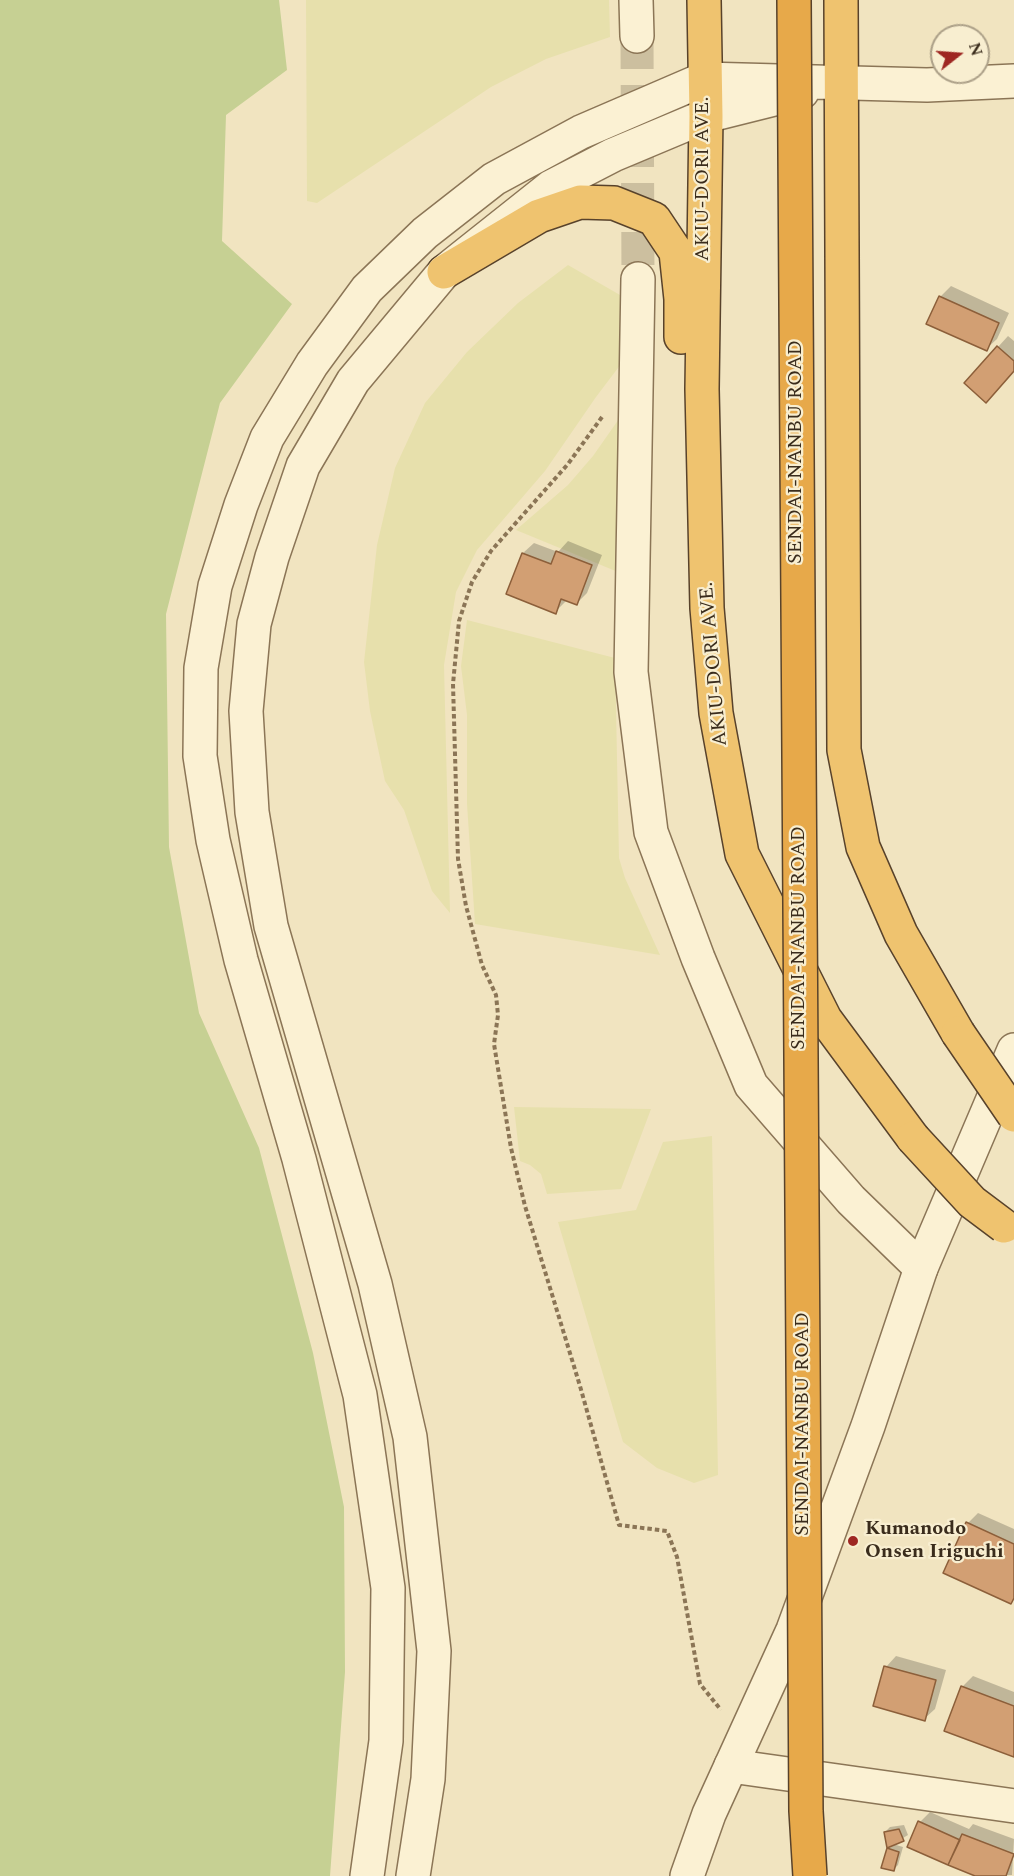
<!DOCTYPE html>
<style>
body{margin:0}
#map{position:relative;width:1014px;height:1876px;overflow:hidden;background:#f1e4c0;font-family:Spectral,serif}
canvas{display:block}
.north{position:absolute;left:930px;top:24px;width:60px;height:60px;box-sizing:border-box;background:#f8eed0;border:2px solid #aca088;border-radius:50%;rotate:73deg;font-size:16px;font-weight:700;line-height:24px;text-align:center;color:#3a2c1c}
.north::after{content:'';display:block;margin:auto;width:21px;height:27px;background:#9e2722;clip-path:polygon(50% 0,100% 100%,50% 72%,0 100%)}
</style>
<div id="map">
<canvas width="1014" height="1876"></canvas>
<div class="north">N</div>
</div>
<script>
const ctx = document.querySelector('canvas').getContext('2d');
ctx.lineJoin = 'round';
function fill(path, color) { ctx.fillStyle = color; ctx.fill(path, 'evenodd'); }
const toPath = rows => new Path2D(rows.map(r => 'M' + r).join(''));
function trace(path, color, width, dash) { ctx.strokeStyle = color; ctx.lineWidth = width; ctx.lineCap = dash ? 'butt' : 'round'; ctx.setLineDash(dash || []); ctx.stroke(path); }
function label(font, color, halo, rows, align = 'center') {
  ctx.font = font + ' Spectral,serif'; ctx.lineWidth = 4.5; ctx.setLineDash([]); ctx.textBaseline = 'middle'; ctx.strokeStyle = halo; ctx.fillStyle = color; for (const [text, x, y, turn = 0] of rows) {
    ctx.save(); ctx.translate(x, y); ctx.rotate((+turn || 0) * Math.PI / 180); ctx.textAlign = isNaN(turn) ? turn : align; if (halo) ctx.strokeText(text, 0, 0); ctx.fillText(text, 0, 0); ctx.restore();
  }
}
const farmland = toPath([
 [306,0,609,0,610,37,546,59,491,87,317,203,307,201],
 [568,265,620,295,621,364,596,397,545,471,477,550,456,592,444,665,450,913,432,891,404,810,385,781,370,711,364,662,377,545,395,468,425,403,467,352,518,303],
 [621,416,618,572,516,530,568,485,593,456],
 [467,620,615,658,619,858,625,878,660,955,475,924,467,804,467,715,461,666],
 [514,1107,651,1109,621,1189,547,1194,541,1174,530,1165,520,1161],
 [712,1136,718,1475,694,1483,657,1468,623,1442,558,1222,636,1210,663,1142]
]);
const green = toPath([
 [0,0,279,0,287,70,226,115,222,241,292,304,220,403,166,614,169,847,199,1013,259,1148,313,1353,344,1507,345,1672,330,1876,0,1876]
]);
const shadow = toPath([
 [951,286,1009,313,997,339,986,349,940,297],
 [1008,336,1014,341,1014,370,998,347],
 [568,541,602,555,587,593,577,603,567,600,555,612,508,594,523,553,534,543,558,552],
 [978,1513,1014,1529,1014,1599,1011,1602,968,1523],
 [896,1656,946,1670,935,1709,924,1719,886,1667],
 [973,1676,1014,1692,1014,1755,962,1687],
 [930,1812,969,1829,973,1824,1014,1839,1012,1875,980,1876,920,1822],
 [904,1825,908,1835,893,1844,903,1847,898,1865,893,1870,883,1867,889,1848,885,1832,890,1827]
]);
const building = toPath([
 [939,296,999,323,987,351,926,324,939,296],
 [997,346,1014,361,1014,371,986,403,964,383,997,346],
 [556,551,592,565,577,605,561,599,556,614,506,594,522,553,551,564,556,551],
 [966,1522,1014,1544,1014,1598,1011,1604,943,1573,966,1522],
 [884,1666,936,1680,925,1721,873,1706,884,1666],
 [961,1686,1014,1706,1014,1757,944,1731,961,1686],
 [918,1821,960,1840,948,1865,907,1847,918,1821],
 [899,1829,904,1841,887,1848,884,1832,899,1829],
 [962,1834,1014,1854,1006,1876,975,1876,948,1865,962,1834],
 [887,1848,899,1852,894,1871,881,1868,887,1848]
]);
const minorTunnel = toPath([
 [637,36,638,279]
]);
const path = toPath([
 [602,417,568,464,491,551,472,582,459,621,453,684,458,859,466,906,482,965,496,995,498,1015,494,1044,511,1148,525,1206,580,1386,619,1525,667,1531,677,1557,700,1684,721,1710]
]);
const minor = toPath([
 [636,0,637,36],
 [638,279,631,672,651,832,698,958,751,1085,851,1200,921,1268],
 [731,1766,1014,1806]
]);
const tertiary = toPath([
 [367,1876,386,1741,388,1588,360,1395,299,1159,241,960,213,840,200,756,201,668,215,586,241,505,267,438,312,364,367,289,425,233,494,179,581,132,704,79,927,85,1014,81],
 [413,1876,428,1779,434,1651,410,1437,375,1284,271,926,252,812,246,711,254,624,272,557,303,466,353,381,444,272,551,187,613,155,706,116,802,92],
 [687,1876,709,1814,793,1630,868,1426,921,1268,1014,1050]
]);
const trunk = toPath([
 [704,0,706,116,702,389,707,608,716,713,742,854,825,1019,913,1138],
 [841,0,844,750,863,847,901,934,958,1033],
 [444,272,539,216,580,202,614,203,654,219,676,252,681,299,681,337]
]);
const trunkBridge = toPath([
 [958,1033,1014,1115],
 [913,1138,972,1202,1004,1226]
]);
const motorwayBridge = toPath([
 [794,0,806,1811,810,1876]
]);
const markers = [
 [853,1541,6,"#9e2722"]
];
const streetNames = [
 ["AKIU-DORI AVE.",704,179,-90],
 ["SENDAI-NANBU ROAD",797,452,-90],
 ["AKIU-DORI AVE.",715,664,-95],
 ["SENDAI-NANBU ROAD",800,938,-90],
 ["SENDAI-NANBU ROAD",804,1424,-90]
];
const poiNames = [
 ["Kumanodo",865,1530],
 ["Onsen Iriguchi",865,1553]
];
fill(farmland, '#e7e0ac');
fill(green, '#c6d093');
fill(shadow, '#0003');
fill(building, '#d29f73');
trace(building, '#8c5f3a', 1.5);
trace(minorTunnel, '#ccbf9f', 33, [33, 16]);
trace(minor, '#8b7556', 36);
trace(tertiary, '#8b7556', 36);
trace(trunk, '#58422b', 36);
trace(path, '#8b7556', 4, [4.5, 3]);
trace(minor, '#fbf1d3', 33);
trace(tertiary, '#fbf1d3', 33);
trace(trunk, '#efc36f', 33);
trace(trunkBridge, '#58422b', 36, []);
trace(motorwayBridge, '#58422b', 36, []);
trace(trunkBridge, '#efc36f', 33);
trace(motorwayBridge, '#e7a94a', 33);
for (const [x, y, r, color] of markers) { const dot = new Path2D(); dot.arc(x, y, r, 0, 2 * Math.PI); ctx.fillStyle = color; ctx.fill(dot); trace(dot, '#f8eed0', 2); }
label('20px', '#3a2c1c', '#f8eed0', streetNames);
label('bold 20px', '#3a2c1c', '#f8eed0', poiNames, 'left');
</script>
